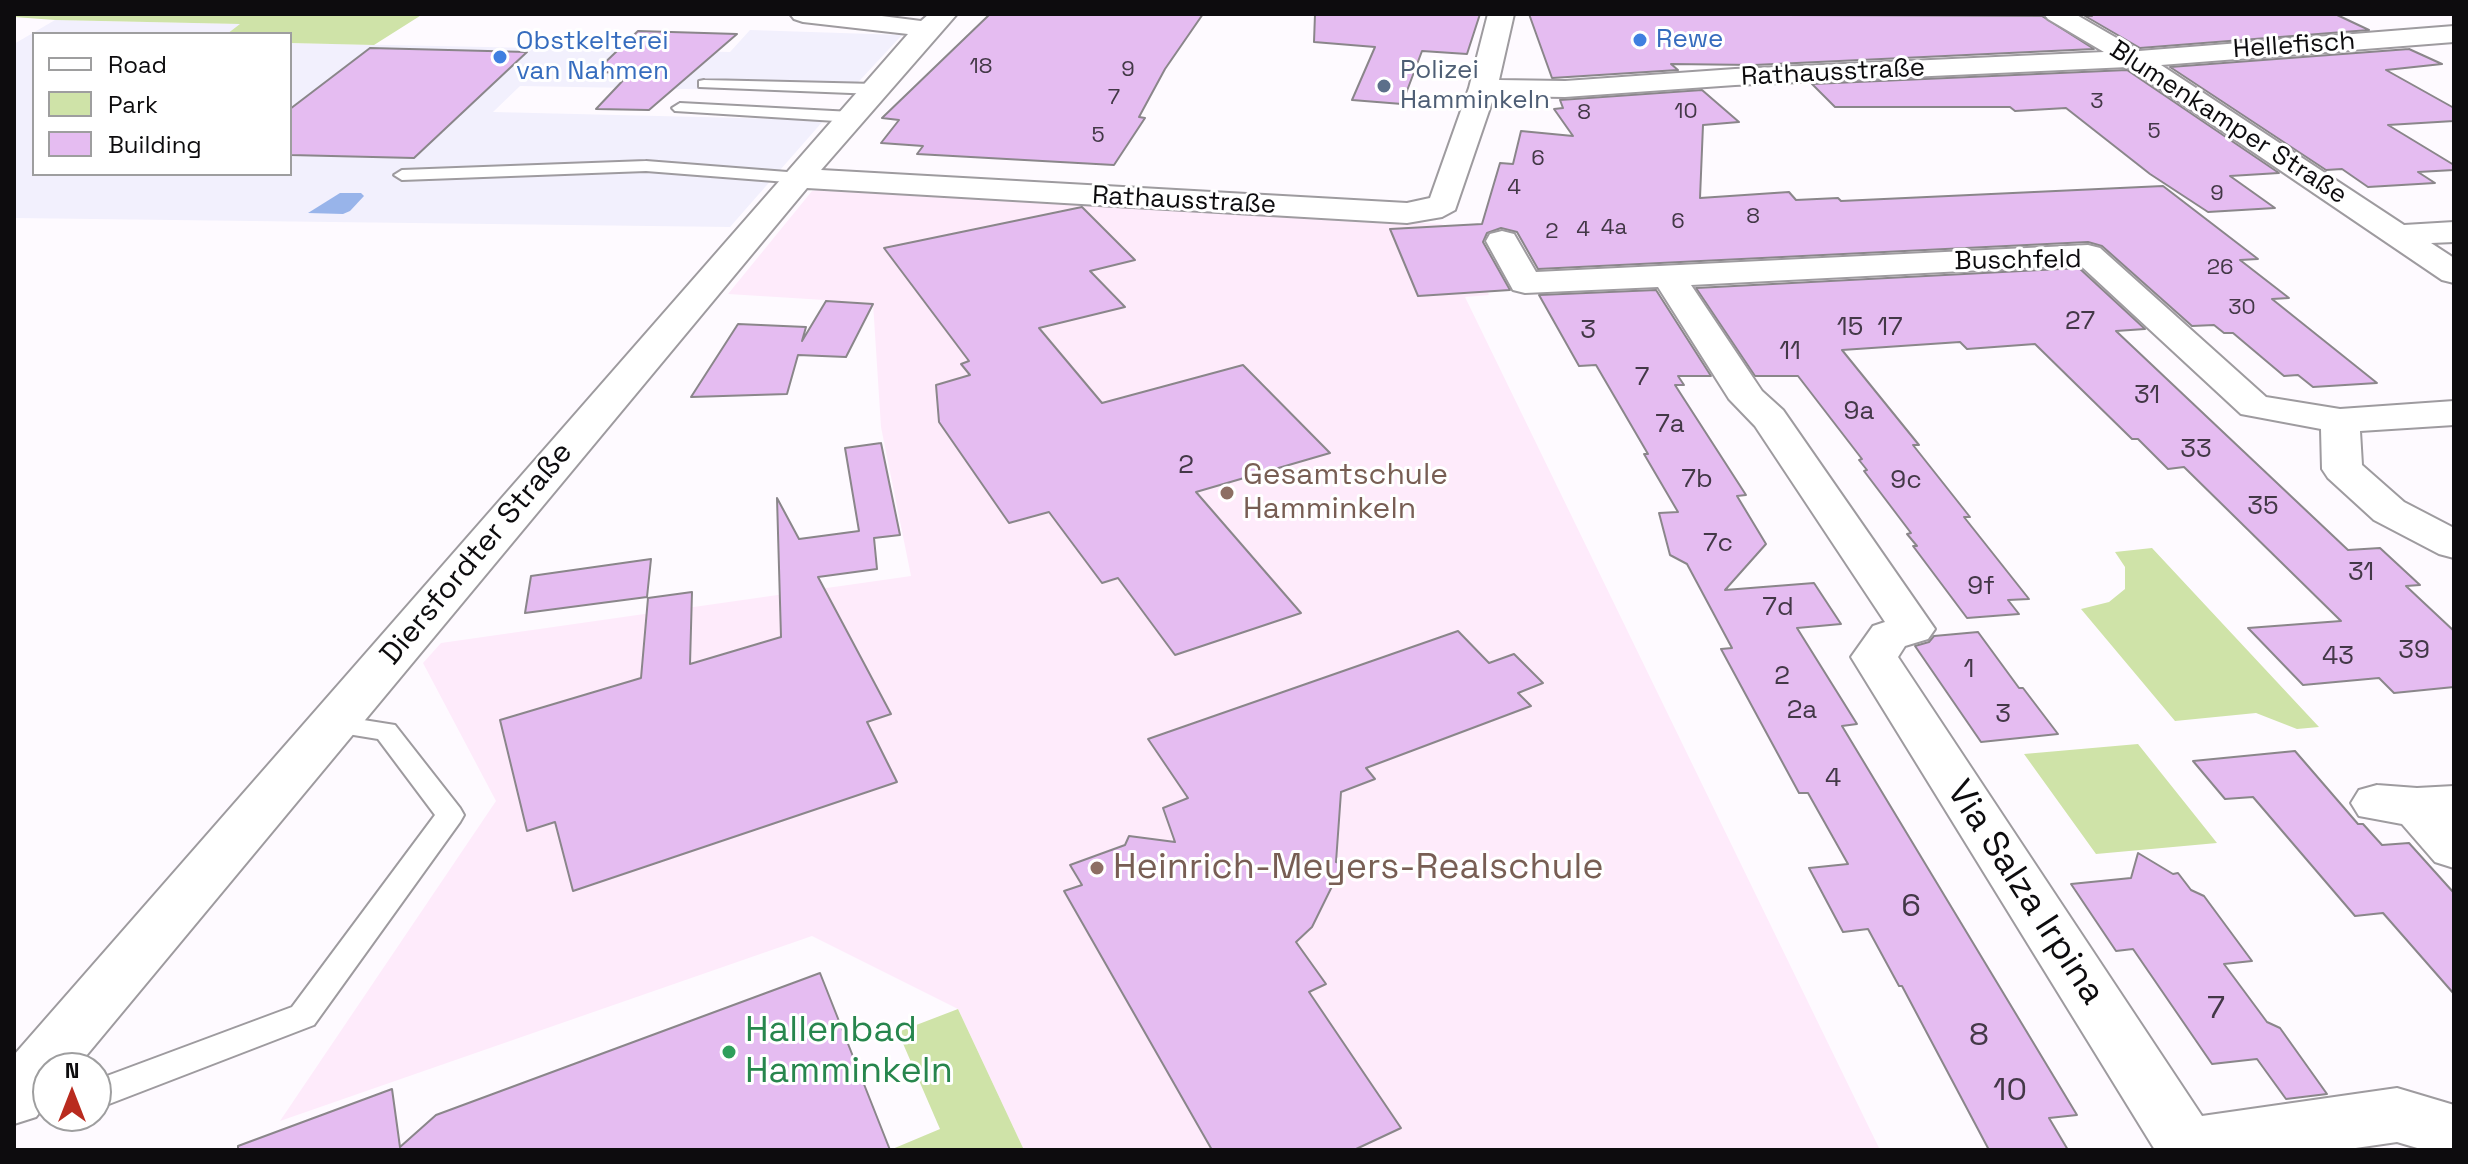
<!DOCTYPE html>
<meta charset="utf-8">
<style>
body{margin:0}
#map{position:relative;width:2468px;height:1164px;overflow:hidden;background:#fefaff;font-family:"Space Grotesk",sans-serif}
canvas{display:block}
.frame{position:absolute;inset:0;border:16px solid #0d0c0e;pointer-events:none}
.legend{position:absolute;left:32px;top:32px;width:260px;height:144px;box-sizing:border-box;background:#fff;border:2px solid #9e9e9f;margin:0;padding:10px 14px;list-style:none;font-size:24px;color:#0d0c0e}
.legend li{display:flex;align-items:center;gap:16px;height:40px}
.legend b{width:40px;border:2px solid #9e9e9f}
.north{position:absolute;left:32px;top:1052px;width:80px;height:80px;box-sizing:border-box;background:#fff;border:2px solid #9e9e9f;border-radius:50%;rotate:0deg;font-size:22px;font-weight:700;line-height:32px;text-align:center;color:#0d0c0e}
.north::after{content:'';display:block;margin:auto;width:28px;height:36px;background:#b92b1f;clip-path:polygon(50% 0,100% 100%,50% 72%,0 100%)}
</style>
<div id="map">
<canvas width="2468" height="1164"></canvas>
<div class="frame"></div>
<ul class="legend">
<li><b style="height:10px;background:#fff"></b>Road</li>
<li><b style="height:22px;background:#cfe3a8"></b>Park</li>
<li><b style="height:22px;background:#e5bcf1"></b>Building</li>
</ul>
<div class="north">N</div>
</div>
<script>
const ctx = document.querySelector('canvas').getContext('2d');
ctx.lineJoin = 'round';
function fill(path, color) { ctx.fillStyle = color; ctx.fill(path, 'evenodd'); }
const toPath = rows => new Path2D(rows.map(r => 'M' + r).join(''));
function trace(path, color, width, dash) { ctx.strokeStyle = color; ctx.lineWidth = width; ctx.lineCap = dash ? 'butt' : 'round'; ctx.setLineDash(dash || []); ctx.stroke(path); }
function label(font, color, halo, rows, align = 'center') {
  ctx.font = font + ' "Space Grotesk",sans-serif'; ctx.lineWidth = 6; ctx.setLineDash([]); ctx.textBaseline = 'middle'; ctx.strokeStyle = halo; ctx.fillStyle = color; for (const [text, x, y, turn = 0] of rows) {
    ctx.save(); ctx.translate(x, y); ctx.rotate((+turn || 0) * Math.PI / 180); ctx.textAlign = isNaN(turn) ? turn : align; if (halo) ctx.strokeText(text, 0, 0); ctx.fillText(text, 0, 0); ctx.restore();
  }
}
const commercial = toPath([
 [55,20,242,24,227,34,34,34,34,174,290,174,290,43,730,52,750,30,902,35,849,92,520,86,493,112,824,120,730,227,14,218,14,44]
]);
const education = toPath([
 [829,188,1441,224,1457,231,1489,295,1465,297,1880,1150,1024,1150,958,1009,812,936,280,1121,496,801,423,663,441,643,911,576,881,427,873,303,728,294,812,191]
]);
const green = toPath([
 [14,14,423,14,374,45,290,43,290,34,227,34,240,24,55,20,14,17],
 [2152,548,2319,727,2297,729,2256,713,2175,721,2081,609,2109,602,2125,589,2125,567,2115,552],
 [2138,744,2217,843,2096,854,2024,754],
 [958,1009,1024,1150,890,1150,940,1129,898,1032]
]);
const water = toPath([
 [340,193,361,193,364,196,350,211,343,214,308,213]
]);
const building = toPath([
 [990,14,1203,14,1165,69,1139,117,1145,118,1114,165,917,154,923,146,881,143,899,120,882,118,990,14],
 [1315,14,1480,14,1467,54,1422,51,1402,104,1352,100,1375,47,1314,42,1315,14],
 [1529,14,2042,16,2094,49,1754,65,1671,64,1678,70,1552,78,1529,14],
 [2088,14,2335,14,2369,30,2140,48,2085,16,2092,16,2088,14],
 [638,31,737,34,649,110,596,109,630,73,595,72,638,31],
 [370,48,527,52,414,158,290,155,290,109,370,48],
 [2409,49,2442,64,2386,70,2454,108,2454,121,2388,125,2454,165,2454,170,2418,172,2435,183,2368,187,2342,169,2326,170,2170,67,2409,49],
 [2127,70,2279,173,2230,176,2275,208,2208,212,2150,174,2066,108,2015,111,2010,107,1835,107,1812,84,2127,70],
 [1702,90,1739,122,1703,125,1700,198,1789,192,1796,200,1838,198,1841,201,2163,186,2258,259,2240,260,2289,298,2272,299,2377,383,2313,387,2298,375,2284,376,2233,333,2224,333,2214,325,2192,326,2102,246,2088,242,1538,269,1517,232,1501,228,1487,233,1483,242,1510,290,1418,296,1390,229,1482,224,1500,163,1513,164,1521,131,1573,136,1554,109,1563,108,1560,100,1702,90],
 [1082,207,1135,260,1090,271,1125,307,1039,328,1102,403,1243,365,1330,453,1196,492,1301,613,1175,655,1118,578,1102,583,1049,512,1009,523,939,422,936,385,970,375,961,364,969,361,884,248,1082,207],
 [2079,268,2145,329,2116,331,2348,550,2380,548,2420,585,2406,586,2454,631,2454,687,2394,693,2379,678,2303,685,2248,628,2341,621,2184,467,2168,469,2138,439,2132,439,2035,344,1967,349,1960,342,1842,350,1919,445,1913,445,1970,517,1964,517,2029,599,2008,600,2019,614,1967,618,1913,546,1917,546,1907,534,1911,533,1864,471,1867,470,1859,460,1862,459,1798,376,1755,376,1696,288,2079,268],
 [1656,290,1711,376,1678,376,1684,385,1675,385,1746,495,1737,496,1766,544,1725,590,1814,583,1841,624,1797,628,1857,724,1842,726,2077,1115,2049,1118,2068,1150,1989,1150,1902,986,1899,986,1868,929,1843,932,1809,868,1848,864,1808,793,1799,793,1721,649,1732,648,1687,564,1670,555,1659,513,1678,512,1644,454,1648,454,1596,365,1579,366,1539,295,1656,290],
 [826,301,873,304,846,357,798,355,787,394,691,397,738,324,806,327,802,341,826,301],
 [881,443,900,535,874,538,877,569,818,577,891,714,867,722,897,782,573,891,555,822,527,831,500,720,641,678,648,598,692,592,690,664,781,637,777,498,799,539,859,531,845,448,881,443],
 [651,559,647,597,525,613,531,576,651,559],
 [1458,631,1489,663,1514,654,1543,683,1518,693,1531,706,1366,768,1375,779,1341,792,1336,862,1343,864,1312,927,1296,942,1326,984,1309,992,1401,1128,1354,1150,1212,1150,1064,891,1082,885,1070,865,1125,845,1129,836,1175,842,1163,808,1188,798,1148,739,1458,631],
 [1978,632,2019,688,2023,688,2058,734,1981,742,1915,646,1929,642,1934,636,1978,632],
 [2295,751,2358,824,2363,824,2382,845,2409,843,2454,893,2454,994,2383,913,2355,916,2253,797,2225,799,2193,761,2295,751],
 [2138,853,2173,874,2178,873,2191,890,2204,896,2252,961,2224,964,2267,1022,2280,1028,2327,1094,2286,1099,2257,1059,2212,1064,2133,949,2116,951,2071,884,2131,878,2138,853],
 [820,973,890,1150,238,1150,238,1146,392,1089,400,1147,436,1115,820,973]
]);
const service = toPath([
 [704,80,876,84,884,89,876,94,699,87,699,81,704,80],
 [680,103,852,112,860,117,852,122,675,111,672,108,680,103],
 [646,161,800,173,808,178,800,183,646,171,402,180,394,175,402,170,646,161],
 [332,715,395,725,460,808,464,815,460,822,314,1025,96,1109,96,1080,292,1007,435,815,378,739,323,730,319,724,323,718,332,715]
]);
const minor = toPath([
 [790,14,866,14,921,21,929,14,957,14,821,170,1407,203,1430,198,1469,88,1488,14,1514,14,1499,80,1565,81,1735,69,2104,52,2048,19,2044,14,2075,14,2139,51,2454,26,2454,42,2161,65,2404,225,2454,222,2454,242,2431,243,2454,258,2454,283,2442,280,2128,67,1735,85,1565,97,1494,96,1455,210,1442,217,1407,223,807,188,76,1068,48,1068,48,1102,36,1117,14,1124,14,1055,908,34,803,22,794,19,790,14],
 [1502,231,1514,234,1536,272,2088,245,2100,248,2266,397,2340,409,2454,401,2454,425,2360,431,2362,465,2404,502,2454,528,2454,558,2439,554,2374,520,2328,478,2322,469,2321,429,2241,414,2080,265,1691,285,1762,391,1783,410,1935,629,1928,639,1905,646,1898,657,2202,1116,2397,1088,2454,1105,2454,1150,2424,1150,2397,1142,2342,1150,2155,1150,1851,657,1873,626,1885,622,1755,426,1729,399,1658,287,1525,293,1513,290,1486,241,1490,234,1502,231],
 [2377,785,2417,788,2454,786,2454,868,2435,862,2402,824,2359,816,2351,803,2359,790,2377,785]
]);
const markers = [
 [1640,40,8,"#3f7fe0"],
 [500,57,8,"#3f7fe0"],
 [1384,86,8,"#5c6f8a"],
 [1227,493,8,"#8d6e63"],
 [1097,868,8,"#8d6e63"],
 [729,1052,8,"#2e9e5b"]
];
const farNumbernames = [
 ["18",981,67],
 ["9",1128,70],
 ["7",1114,98],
 ["3",2097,102],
 ["10",1686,112],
 ["8",1584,113],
 ["5",2154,132],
 ["5",1098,136],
 ["6",1538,159],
 ["4",1514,188],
 ["9",2217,194],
 ["8",1753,217],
 ["6",1678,222],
 ["4a",1614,228],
 ["4",1583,230],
 ["2",1552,232],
 ["26",2220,268],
 ["30",2242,308]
];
const farShopnames = [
 ["Rewe",1656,40],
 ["Obstkelterei",516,42],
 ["van Nahmen",516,72]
];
const farStreetnames = [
 ["Hellefisch",2294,46,-4],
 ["Rathausstraße",1833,73,-3],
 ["Blumenkamper Straße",2228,123,33],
 ["Rathausstraße",1184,201,3],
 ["Buschfeld",2018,261,-1]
];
const farServicenames = [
 ["Polizei",1400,71],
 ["Hamminkeln",1400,101]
];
const numberNames = [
 ["27",2080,322],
 ["15",1850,328],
 ["17",1890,328],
 ["3",1588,331],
 ["11",1790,352],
 ["7",1642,378],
 ["31",2147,396],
 ["9a",1859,412],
 ["7a",1670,425],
 ["33",2196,450],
 ["2",1186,466],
 ["7b",1697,480],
 ["9c",1906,481],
 ["35",2263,507],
 ["7c",1718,544],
 ["31",2361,573],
 ["9f",1981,587],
 ["7d",1778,608],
 ["39",2414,651],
 ["43",2338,657],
 ["1",1969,670],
 ["2",1782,677],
 ["2a",1802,711],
 ["3",2003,715],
 ["4",1833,779]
];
const educationNames = [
 ["Gesamtschule",1243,476],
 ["Hamminkeln",1243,510]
];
const streetNames = [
 ["Diersfordter Straße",477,554,-50]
];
const nearNumbernames = [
 ["6",1911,907],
 ["7",2216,1009],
 ["8",1979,1036],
 ["10",2010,1091]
];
const nearEducationnames = [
 ["Heinrich-Meyers-Realschule",1113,868]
];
const nearStreetnames = [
 ["Via Salza Irpina",2025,893,57]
];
const nearLeisurenames = [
 ["Hallenbad",745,1031],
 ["Hamminkeln",745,1072]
];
fill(commercial, '#f2f0fd');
fill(education, '#feebfb');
fill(green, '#cfe3a8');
fill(water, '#98b4ea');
fill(building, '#e5bcf1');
trace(building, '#8a868a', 2);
trace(service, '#9e9b9f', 4);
trace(minor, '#9e9b9f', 4);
fill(service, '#fff');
fill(minor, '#fff');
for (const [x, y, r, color] of markers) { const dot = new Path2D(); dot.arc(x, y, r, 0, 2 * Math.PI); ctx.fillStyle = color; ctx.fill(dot); trace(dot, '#fff', 3); }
label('22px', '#433847', null, farNumbernames);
label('26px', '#366cbe', '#fff', farShopnames, 'left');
label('26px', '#0d0c0e', '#fff', farStreetnames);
label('26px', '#4e5e75', '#fff', farServicenames, 'left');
label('26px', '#433847', null, numberNames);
label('30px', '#785e54', '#fff', educationNames, 'left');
label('30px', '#0d0c0e', '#fff', streetNames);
label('32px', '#433847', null, nearNumbernames);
label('36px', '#785e54', '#fff', nearEducationnames, 'left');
label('36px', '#0d0c0e', '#fff', nearStreetnames);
label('36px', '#27864d', '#fff', nearLeisurenames, 'left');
</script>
